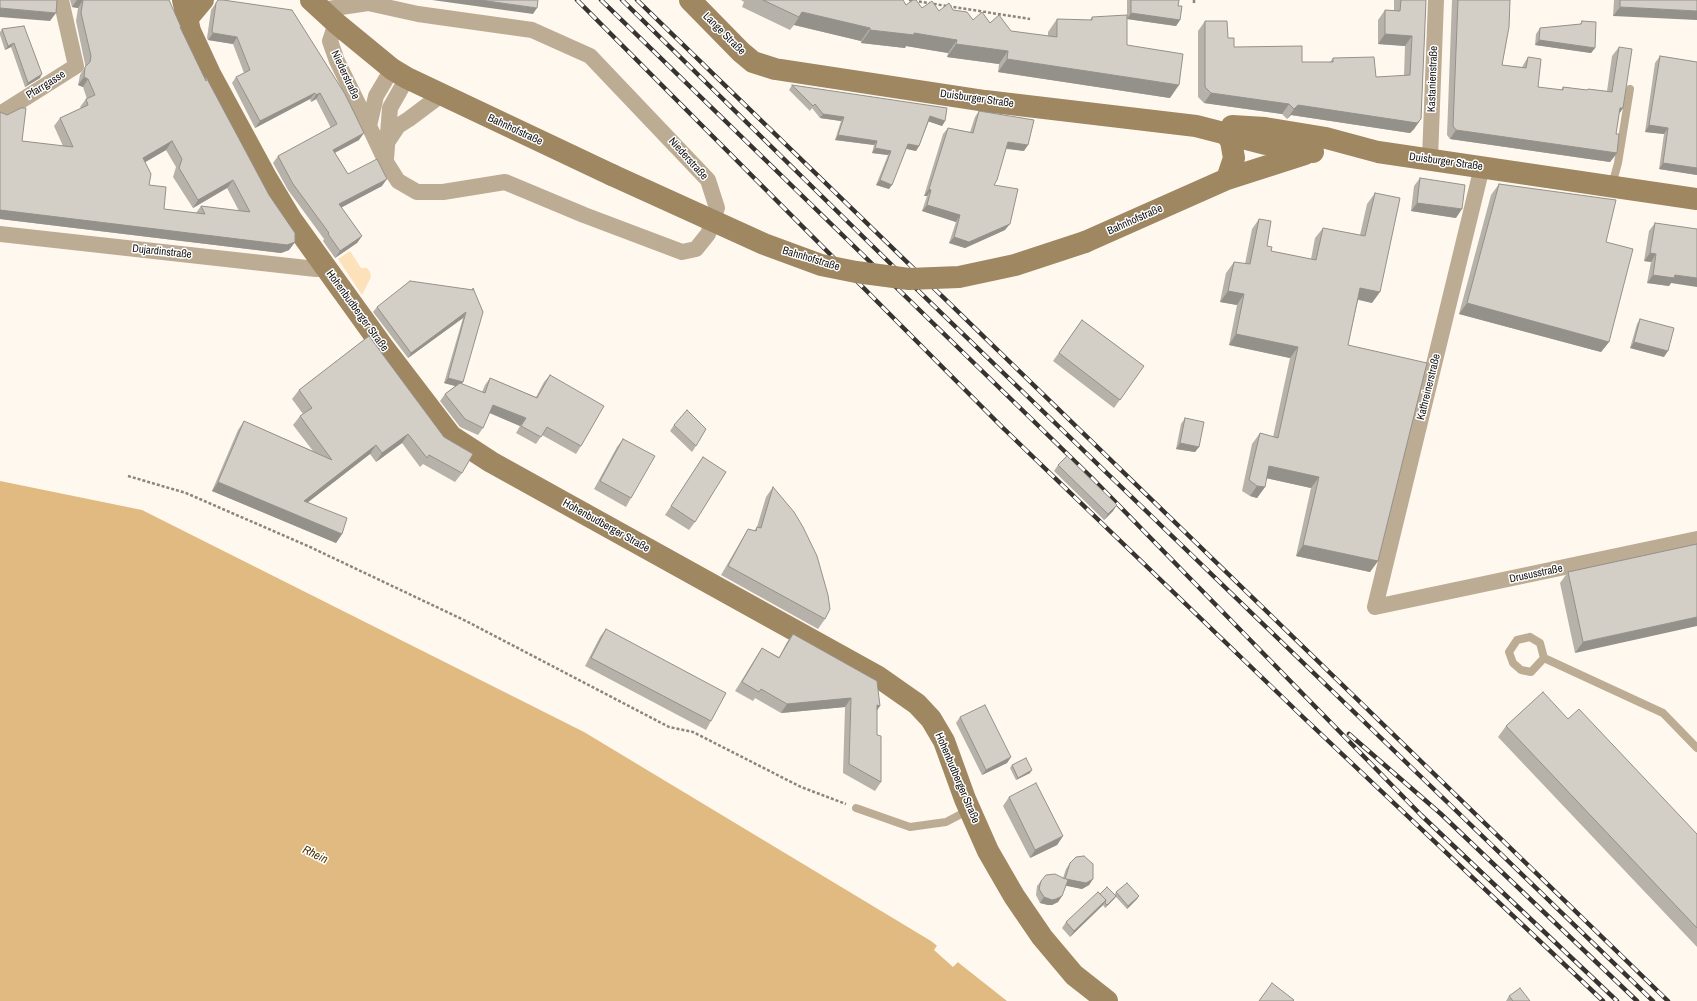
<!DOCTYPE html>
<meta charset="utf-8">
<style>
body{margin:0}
canvas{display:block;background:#fef8ef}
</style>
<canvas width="1697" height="1001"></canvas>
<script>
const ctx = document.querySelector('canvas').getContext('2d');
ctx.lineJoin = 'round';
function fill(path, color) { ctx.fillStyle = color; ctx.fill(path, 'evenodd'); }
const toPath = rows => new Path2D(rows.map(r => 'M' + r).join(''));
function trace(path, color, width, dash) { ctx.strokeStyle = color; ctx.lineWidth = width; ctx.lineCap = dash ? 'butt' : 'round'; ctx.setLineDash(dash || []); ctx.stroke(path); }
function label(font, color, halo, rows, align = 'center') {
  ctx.font = font + ' "Archivo Narrow",sans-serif'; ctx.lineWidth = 3; ctx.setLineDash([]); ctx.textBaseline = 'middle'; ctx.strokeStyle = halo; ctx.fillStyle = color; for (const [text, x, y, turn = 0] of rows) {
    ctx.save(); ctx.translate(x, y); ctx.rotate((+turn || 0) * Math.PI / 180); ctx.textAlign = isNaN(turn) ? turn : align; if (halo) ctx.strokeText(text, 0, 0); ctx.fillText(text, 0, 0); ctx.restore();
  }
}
const green = toPath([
 [350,251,361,268,367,268,370,272,371,277,362,295,338,259]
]);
const water = toPath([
 [0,481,142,510,584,732,931,941,1007,1001,0,1001]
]);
const pier = toPath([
 [938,944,959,961,953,967,934,950]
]);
const path = toPath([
 [909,0,1030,19],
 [1194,0,1194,5],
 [128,476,186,493,310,547,466,621,669,727,693,732,801,787,846,804]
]);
const lane = toPath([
 [1612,185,1618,163,1630,89],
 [1530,637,1540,643,1544,658,1531,672,1521,670,1513,663,1509,652,1517,640,1530,637],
 [1544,658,1663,713,1697,748],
 [856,808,910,827,946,822,969,810]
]);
const street = toPath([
 [321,10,368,3,418,14,532,30,590,56,708,180,717,208,708,234,696,249,682,252,584,215,505,182,443,192,417,192,398,181,386,162,369,126,376,96,392,69],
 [336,23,330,41,337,61,369,126],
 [0,114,76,66,61,0],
 [388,141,398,126,409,119,441,95],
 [386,159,390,108,407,78],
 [1430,159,1436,0],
 [1482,167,1375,607,1697,539],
 [0,234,316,269,324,265]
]);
const secondary = toPath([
 [183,0,190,31,210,74,267,179,291,219,324,265,383,347,451,436,491,462,877,676,917,704,931,719,944,741,965,799,988,851,1014,896,1042,937,1074,975,1107,1001],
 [311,0,336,23,392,69,407,78,612,175],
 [690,0,741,52,753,62,775,69,985,101,1196,126,1266,144,1313,152],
 [187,19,203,0],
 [1232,126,1265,128,1326,138,1378,152,1697,199],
 [1225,133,1231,141,1234,158,1227,179],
 [1085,242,1227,179,1305,154]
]);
const rail = toPath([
 [577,0,1002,427,1305,719,1603,1001],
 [601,0,1092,478,1421,815,1617,1001],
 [622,0,901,274,1653,1001],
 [637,0,1668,1001],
 [1349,734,1441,814,1637,1001]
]);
const secondaryBridge = toPath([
 [612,175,764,244,821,265,856,272,909,279,959,277,1015,265,1085,242]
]);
const wall = toPath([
 [70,0,169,0,180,28,205,79,206,77,269,195,295,242,289,250,281,253,0,219,0,112,22,141,63,146,54,126,60,118,81,108,80,107,86,99,87,99,83,87,78,85,80,75,85,67,85,64,76,21,78,8,72,7],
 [166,150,176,167,173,177,193,208,227,188,239,211,201,206,196,213,164,209,149,185,145,162],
 [218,0,292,10,359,140,335,153,348,174,382,186,341,207,362,236,357,243,335,258,323,241,324,239,288,190,273,163,278,156,331,128,316,99,311,102,310,99,255,128,232,83,236,77,244,73,233,44,208,40,207,38,211,10],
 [741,0,903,0,906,5,939,11,953,10,973,20,990,23,1011,31,1048,36,1048,32,1057,19,1090,20,1092,17,1127,45,1170,98,998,72,999,64,947,57,948,53,906,46,905,48,861,43,861,41,794,25,790,30,742,7,744,2],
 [1127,0,1179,0,1178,6,1180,20,1176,26,1127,19],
 [1394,0,1426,0,1421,119,1414,129,1410,133,1291,115,1287,119,1282,114,1204,103,1198,97,1198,31,1205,21,1228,38,1234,47,1302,62,1330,62,1333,58,1376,77,1404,76,1405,46,1378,44,1378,20,1385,10,1394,10],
 [1452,0,1510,0,1502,65,1522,67,1528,57,1538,87,1561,90,1563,87,1587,90,1588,89,1607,91,1612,56,1619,47,1623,108,1619,114,1616,134,1617,153,1610,162,1450,139,1447,135],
 [1614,0,1697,0,1613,16],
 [1582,21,1595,48,1591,53,1535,45,1536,34,1540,28,1580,24],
 [24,26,40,78,25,87,11,47,5,50,0,35,0,32,2,29],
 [1660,56,1697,62,1697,175,1659,169,1664,134,1645,132,1655,63],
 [792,85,945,121,942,126,929,121,919,146,916,151,906,149,889,189,876,185,888,155,872,153,874,145,835,140,841,121,820,118,812,108,810,111,789,90],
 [979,111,1024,151,1006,149,994,185,1005,230,965,248,949,243,956,222,922,211,927,196,924,196,943,134,948,128,970,132,975,117],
 [1420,178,1456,218,1411,211,1414,186],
 [1499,184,1606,242,1609,342,1601,352,1459,314,1491,195],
 [1375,193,1372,303,1358,300,1348,345,1378,561,1370,572,1296,556,1311,488,1266,478,1265,487,1257,498,1250,496,1242,491,1252,444,1260,433,1273,437,1290,358,1229,345,1237,305,1220,302,1226,273,1234,262,1245,264,1252,229,1259,219,1267,246,1271,251,1311,259,1315,238,1323,228,1360,235,1367,204],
 [1655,223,1671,283,1669,286,1647,283,1651,262,1644,261,1649,231],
 [473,288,463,382,461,384,482,392,485,385,490,378,536,397,544,382,550,375,581,446,576,454,542,435,536,444,516,433,520,426,489,413,483,428,478,435,460,427,440,401,445,394,455,386,444,383,463,318,408,358,373,312,377,307,472,290],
 [1640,319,1664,357,1630,348,1637,324],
 [1082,320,1144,366,1114,408,1053,361],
 [369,336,462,473,455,482,423,464,420,467,402,443,376,462,370,454,308,502,342,534,336,543,212,491,238,430,244,421,313,451,293,425,300,416,303,414,292,399,299,390],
 [1185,418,1199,447,1195,452,1176,449,1181,424],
 [674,425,696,446,692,452,670,431],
 [623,439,631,498,626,507,594,489,617,447],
 [703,457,695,522,689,530,665,515],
 [1058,465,1113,511,1104,520,1054,471],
 [773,487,825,619,818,629,721,575,742,539,748,529,754,531,757,527,766,497],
 [1697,544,1575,653,1560,583,1568,572],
 [606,629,711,721,706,730,585,666,600,637],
 [793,634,877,710,877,735,881,782,875,791,843,773,845,707,781,713,755,698,753,701,735,691,756,657,762,648,779,657,787,642],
 [960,717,1011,757,1007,763,982,775,956,723],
 [1568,719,1697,834,1697,947,1498,737,1506,726],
 [1012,765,1030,773,1016,780,1010,768],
 [1009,797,1063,836,1057,845,1030,858,1003,806],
 [1070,863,1093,879,1089,885,1082,889,1066,885,1062,896,1058,902,1052,905,1048,905,1040,903,1036,895,1037,886,1041,881,1063,878,1066,869],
 [1116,892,1139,896,1137,899,1127,909,1116,897,1105,908,1103,905,1070,937,1062,928,1066,922,1100,894,1115,894],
 [1509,996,1530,1001,1506,1001]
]);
const shadedWall = toPath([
 [77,0,83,0,78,8,72,7],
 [432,0,480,0,537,8,533,14],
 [1620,7,1697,11,1697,20,1613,16],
 [0,8,56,13,50,21,0,17],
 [802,12,870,28,861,41,794,25,799,17],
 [1131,13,1180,20,1176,26,1127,19],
 [870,30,914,33,957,40,948,53,906,46,905,48,861,43],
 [213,33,237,37,233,44,208,40],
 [1385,34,1412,36,1405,46,1378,44],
 [1539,40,1595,48,1591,53,1535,45],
 [14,43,11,47,5,50,8,46],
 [956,44,1008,51,999,64,947,57],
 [1007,59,1179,85,1170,98,998,72],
 [42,74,40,78,25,87,28,83],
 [84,77,88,79,83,87,78,85],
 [315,93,310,99,255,128,260,121],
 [320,93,316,99,311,102,316,95],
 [1211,93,1289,104,1282,114,1204,103],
 [1298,105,1421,119,1414,129,1410,133,1291,115,1287,119,1294,109],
 [1620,108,1623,108,1617,117],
 [823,114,844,117,841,121,820,118],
 [930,116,945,121,942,126,927,121],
 [1649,125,1668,128,1664,134,1645,132],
 [1456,130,1617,153,1610,162,1450,139],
 [364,133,359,140,328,156,333,150],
 [838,135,877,141,874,145,835,140],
 [172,141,166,150,137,167,143,158],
 [1008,142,1028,145,1024,151,1004,148],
 [908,144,919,146,916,151,904,148],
 [875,148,891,151,888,155,872,153],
 [1663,163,1697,168,1697,175,1659,169],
 [387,179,382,186,335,211,339,204],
 [233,180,227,188,193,208,198,200],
 [880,180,892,185,889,189,876,185],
 [929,189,931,190,927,196,924,196],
 [1417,203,1462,209,1456,218,1411,211],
 [927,205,960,215,956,222,922,211],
 [0,210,295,242,289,250,281,253,0,219],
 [1010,224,1005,230,965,248,949,243,954,237],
 [362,236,357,243,335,258,340,251],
 [1650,253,1656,254,1651,262,1644,261],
 [1653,275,1675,275,1697,278,1697,287,1671,283,1669,286,1647,283],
 [1360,288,1380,292,1372,303,1353,298],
 [1228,291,1244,294,1237,305,1220,302],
 [1467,303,1609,342,1601,352,1459,314],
 [466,312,463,318,408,358,411,353],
 [1236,334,1298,347,1290,358,1229,345],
 [1634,342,1668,351,1664,357,1630,348],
 [448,378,463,382,459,387,444,383],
 [493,405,526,418,520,426,488,412],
 [408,434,402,443,376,462,382,453],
 [1180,443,1199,447,1195,452,1176,449],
 [376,445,370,454,298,510,304,501],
 [1269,466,1319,477,1311,488,1261,477],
 [218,482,342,534,336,543,212,491],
 [1257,486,1265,487,1257,498,1250,496],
 [1117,505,1113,511,1104,520,1108,514],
 [1303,545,1378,561,1370,572,1296,556],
 [1697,617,1697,626,1575,653,1583,642],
 [851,698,845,707,781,713,787,704],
 [877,705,880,706,874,715],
 [1011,757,1007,763,982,775,986,770],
 [1032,770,1030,773,1016,780,1018,778],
 [1063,836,1057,845,1030,858,1035,850],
 [1066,879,1093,879,1089,885,1082,889,1062,885],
 [1062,896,1058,902,1052,905,1048,905,1040,903,1044,897],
 [1116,896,1114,899,1105,908,1107,905],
 [1139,896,1137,899,1127,909,1128,906],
 [1106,900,1102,906,1070,937,1074,931]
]);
const building = toPath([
 [0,0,57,0,56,13,0,8,0,0],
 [83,0,169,0,181,27,180,27,206,81,206,77,269,195,295,233,295,242,287,245,0,210,0,112,7,115,21,108,26,108,22,141,73,147,60,118,88,105,86,99,95,95,88,79,84,77,85,67,90,62,91,56,81,13,83,0],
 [172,141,182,159,179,168,198,200,233,180,250,212,201,206,205,214,164,209,166,187,149,185,151,174,143,158,172,141],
 [218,0,223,0,292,10,345,94,364,133,333,150,348,174,377,159,387,179,339,204,362,236,340,251,328,234,329,233,293,184,278,156,337,124,320,93,316,95,315,93,260,121,236,77,250,70,237,37,213,33,212,31,216,3,218,0],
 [480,0,538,0,537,8,480,0],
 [763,0,903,0,906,5,913,0,916,0,922,8,932,1,939,11,949,3,953,10,967,12,973,20,982,12,990,23,999,15,1011,31,1057,37,1057,19,1092,20,1092,17,1127,15,1127,45,1183,54,1179,85,1007,59,1008,51,956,44,957,40,914,33,914,35,870,30,870,28,802,12,799,17,763,0],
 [1131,0,1179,0,1178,6,1182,6,1180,20,1131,13,1131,0],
 [1401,0,1426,0,1421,119,1417,123,1298,105,1294,109,1289,104,1211,93,1205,87,1205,21,1227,21,1228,38,1234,38,1234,47,1302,46,1302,62,1333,62,1333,58,1374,57,1376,77,1410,75,1412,36,1385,34,1385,10,1400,11,1401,0],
 [1458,0,1510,0,1509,27,1502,65,1526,68,1528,57,1541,59,1538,87,1563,90,1563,87,1587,90,1588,89,1612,92,1619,47,1632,49,1623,108,1620,108,1616,134,1619,134,1617,153,1456,130,1453,126,1458,0],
 [1620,0,1697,0,1697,11,1620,7,1620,0],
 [1582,21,1596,22,1595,48,1539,40,1540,28,1581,24,1582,21],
 [24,26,42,74,28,83,14,43,8,46,2,29,24,26],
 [1660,56,1697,62,1697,168,1663,163,1668,128,1649,125,1660,56],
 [792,85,947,108,945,121,930,116,919,146,908,144,892,185,880,180,891,151,875,148,877,141,838,135,844,117,823,114,815,104,813,106,792,85],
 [979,111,1034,120,1028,145,1008,142,997,180,994,185,1018,189,1010,224,969,242,954,237,960,215,927,205,931,190,929,189,948,128,973,133,979,111],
 [1420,178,1465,185,1462,209,1417,203,1420,178],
 [1499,184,1616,200,1606,242,1633,249,1609,342,1467,303,1499,184],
 [1375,193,1400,198,1380,292,1360,288,1348,345,1427,363,1378,561,1303,545,1319,477,1269,466,1265,487,1257,486,1249,480,1260,433,1278,438,1298,347,1236,334,1244,294,1228,291,1234,262,1250,264,1259,219,1271,221,1267,246,1272,247,1271,251,1316,260,1323,228,1365,236,1375,193],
 [1655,223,1697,229,1697,278,1675,275,1674,278,1653,275,1656,254,1650,253,1655,223],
 [410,281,473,290,473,288,483,312,463,382,448,378,466,312,411,353,377,307,410,281],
 [1640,319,1674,328,1668,351,1634,342,1640,319],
 [1082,320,1144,366,1120,400,1059,353,1082,320],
 [369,336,444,437,473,454,462,473,429,455,427,458,408,434,382,453,376,445,304,501,347,518,342,534,218,482,244,421,332,460,300,416,312,408,299,390,369,336],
 [550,375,604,406,581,446,547,427,541,437,521,426,526,418,493,405,483,428,465,419,445,394,460,383,485,393,490,378,537,398,550,375],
 [687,410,706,429,696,446,674,425,687,410],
 [1185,418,1204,422,1199,447,1180,443,1185,418],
 [623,439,655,456,631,498,600,481,623,439],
 [1067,456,1117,505,1108,514,1058,465,1067,456],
 [703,457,726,472,695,522,671,506,703,457],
 [773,487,794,512,803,527,817,556,828,595,830,609,825,619,728,566,748,529,756,531,757,527,761,528,773,487],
 [1697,544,1697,617,1583,642,1568,572,1697,544],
 [606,629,726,693,711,721,591,658,606,629],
 [793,634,877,681,880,706,877,705,877,735,881,736,881,782,849,764,851,698,787,704,761,689,759,692,742,682,762,648,779,658,793,634],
 [1543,692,1568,719,1579,709,1697,834,1697,928,1506,726,1543,692],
 [985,705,1011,757,986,770,960,717,985,705],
 [1026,758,1032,770,1018,778,1012,765,1026,758],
 [1036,783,1063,836,1035,850,1009,797,1036,783],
 [1084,856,1093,864,1093,879,1086,883,1066,879,1068,880,1062,896,1056,899,1052,900,1044,897,1039,889,1041,881,1046,875,1055,874,1065,879,1070,863,1076,857,1084,856],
 [1127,883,1139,896,1128,906,1116,892,1127,883],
 [1107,887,1116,896,1107,905,1105,903,1106,900,1100,894,1107,887],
 [1098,892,1106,900,1074,931,1066,922,1098,892],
 [1272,983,1294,1000,1293,1001,1259,1001,1272,983],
 [1520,988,1530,1001,1513,1001,1509,996,1520,988]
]);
const streetNames = [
 ["Lange Straße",724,34,45],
 ["Niederstraße",345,75,65],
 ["Kastanienstraße",1433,79,-88],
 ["Pfarrgasse",46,85,-32],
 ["Duisburger Straße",977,99,8],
 ["Bahnhofstraße",515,130,25],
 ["Niederstraße",688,159,48],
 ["Duisburger Straße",1446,162,8],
 ["Bahnhofstraße",1135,220,-24],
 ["Dujardinstraße",162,252,6],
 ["Bahnhofstraße",811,259,17],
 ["Hohenbudberger Straße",357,311,54],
 ["Kathreinerstraße",1429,387,-76],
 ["Hohenbudberger Straße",606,526,29],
 ["Drususstraße",1536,574,-12],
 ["Hohenbudberger Straße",957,778,67]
];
const waterNames = [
 ["Rhein",315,855,26]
];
fill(green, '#fce1bb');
fill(water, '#e0ba81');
fill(pier, '#fef8ef');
trace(path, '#89857f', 2.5, [3, 2]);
trace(lane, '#bdac94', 8);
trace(street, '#bdac94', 16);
trace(secondary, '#9f8762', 22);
trace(rail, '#373430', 4.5);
trace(rail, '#fff', 3, [9]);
trace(secondaryBridge, '#9f8762', 22);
fill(wall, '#b6b2aa');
fill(shadedWall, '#94918b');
fill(building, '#d4cfc6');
trace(building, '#94918b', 1);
label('11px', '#151310', '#fff', streetNames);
label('italic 12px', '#4f3605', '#fff', waterNames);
</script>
